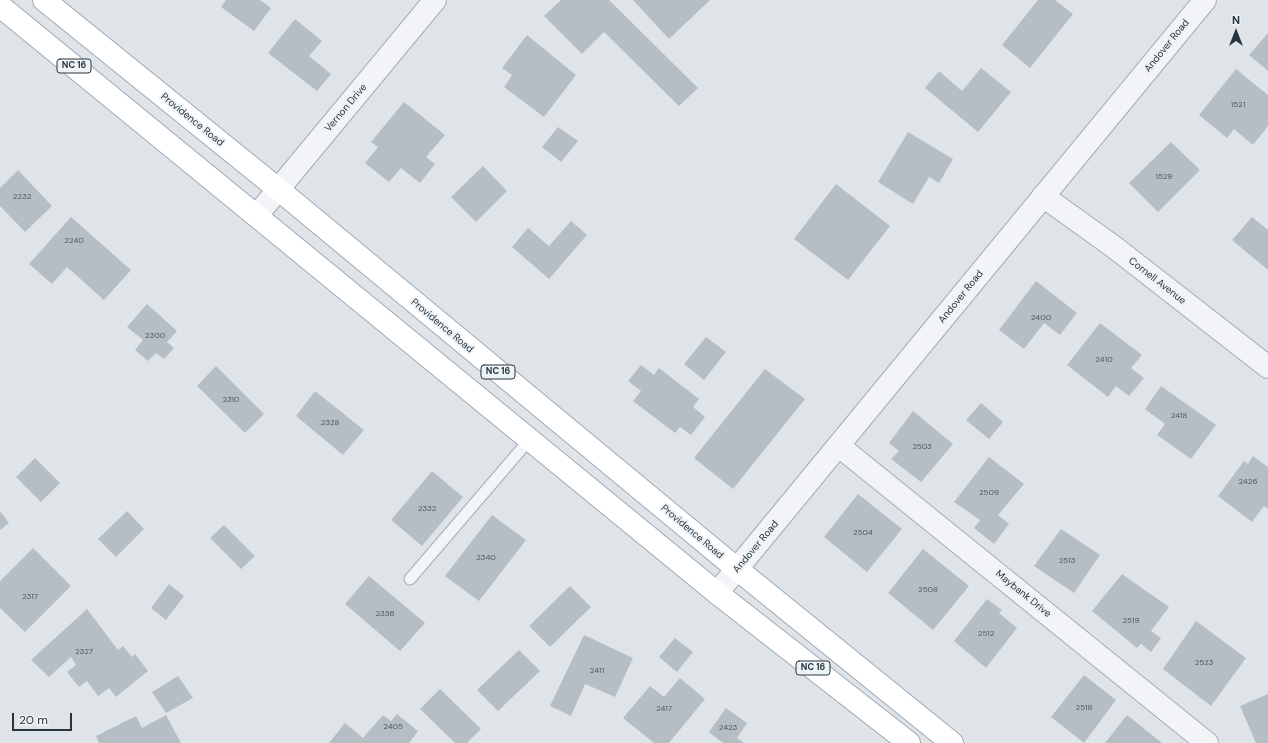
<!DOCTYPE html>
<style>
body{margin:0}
#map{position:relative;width:1268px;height:743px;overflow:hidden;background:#dfe4e9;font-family:"DM Sans",sans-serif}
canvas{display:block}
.north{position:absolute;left:1216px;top:12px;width:40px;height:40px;-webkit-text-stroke:3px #eef3f6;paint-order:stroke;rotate:0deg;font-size:11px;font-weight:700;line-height:16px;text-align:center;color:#273440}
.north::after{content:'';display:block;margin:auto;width:14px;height:18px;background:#273440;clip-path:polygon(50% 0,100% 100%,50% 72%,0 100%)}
.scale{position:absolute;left:12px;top:713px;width:60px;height:18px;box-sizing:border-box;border:2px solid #273440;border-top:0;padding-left:5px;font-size:12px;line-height:14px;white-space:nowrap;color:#273440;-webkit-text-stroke:3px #eef3f6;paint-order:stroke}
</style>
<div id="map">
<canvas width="1268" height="743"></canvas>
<div class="north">N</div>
<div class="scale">20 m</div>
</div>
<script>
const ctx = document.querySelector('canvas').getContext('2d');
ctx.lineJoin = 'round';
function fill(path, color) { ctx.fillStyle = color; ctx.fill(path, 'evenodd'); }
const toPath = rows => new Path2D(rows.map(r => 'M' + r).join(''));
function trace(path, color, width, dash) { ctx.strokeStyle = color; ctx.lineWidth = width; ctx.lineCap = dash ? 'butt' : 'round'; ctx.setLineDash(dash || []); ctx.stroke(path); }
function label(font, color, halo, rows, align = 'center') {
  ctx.font = font + ' "DM Sans",sans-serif'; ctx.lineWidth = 4; ctx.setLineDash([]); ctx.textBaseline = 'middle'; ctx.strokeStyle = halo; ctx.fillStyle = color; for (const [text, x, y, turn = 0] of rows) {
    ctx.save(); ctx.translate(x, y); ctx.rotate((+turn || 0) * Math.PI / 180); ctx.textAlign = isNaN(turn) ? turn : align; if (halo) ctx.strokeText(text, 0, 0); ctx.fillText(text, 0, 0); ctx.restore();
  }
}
const building = toPath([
 [226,0,260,0,271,8,254,31,221,7],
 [561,0,609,0,698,88,679,106,604,32,582,54,544,16],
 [633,0,710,0,669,39],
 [1038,0,1055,0,1073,14,1030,68,1002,45],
 [295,19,322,41,309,56,331,74,317,91,268,53],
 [1268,33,1268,71,1249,55],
 [527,35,576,75,544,117,504,87,512,75,502,68],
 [981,68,1011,92,978,132,925,88,939,71,962,91],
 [1236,69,1268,95,1268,126,1253,145,1234,129,1227,138,1199,115],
 [404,102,445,135,426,157,435,164,420,183,401,168,389,182,365,163,378,147,371,142],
 [558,127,578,141,561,162,542,147],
 [908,132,953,159,939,183,929,177,913,204,878,182],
 [1171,142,1200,170,1158,212,1129,183],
 [483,166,507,191,476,222,451,197],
 [18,170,52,206,25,232,0,206,0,188],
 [836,184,890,226,848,280,794,239],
 [71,217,131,270,104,300,67,267,52,284,29,264],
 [1252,217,1268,230,1268,270,1232,240],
 [571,221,587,235,549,279,512,247,528,228,549,246],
 [1036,281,1077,313,1060,335,1044,323,1024,349,999,330],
 [147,304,177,331,167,342,174,348,164,359,156,353,148,361,135,350,143,340,127,327],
 [1100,323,1142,355,1131,368,1144,378,1129,396,1116,386,1108,397,1067,365],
 [706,337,726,352,704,380,684,364],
 [641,365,654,375,659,368,699,399,693,407,705,417,691,435,680,427,675,433,633,401,641,391,628,381],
 [216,366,264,414,245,433,197,386],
 [765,369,805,399,733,489,694,458],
 [1161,386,1216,425,1191,459,1157,435,1165,424,1145,409],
 [315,391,364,430,343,455,296,416],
 [981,403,1003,422,989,439,966,420],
 [913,411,953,444,921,482,891,459,899,451,889,443],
 [1253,456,1268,467,1268,509,1264,506,1252,522,1218,496,1244,461,1248,464],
 [989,457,1024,484,998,515,1009,524,994,544,974,528,980,520,954,502],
 [35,458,60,483,41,502,16,477],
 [432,471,463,497,422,546,391,520],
 [858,494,902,529,867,572,824,537],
 [0,511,9,523,0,530],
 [127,511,144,529,116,557,98,539],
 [492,515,526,540,479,601,445,576],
 [224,525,255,556,241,569,210,538],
 [1061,529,1100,555,1074,593,1034,566],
 [33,548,71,586,25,632,0,608,0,581],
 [923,549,969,586,933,630,888,593],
 [1122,574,1169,607,1151,631,1161,638,1151,652,1141,644,1137,648,1092,611],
 [369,576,425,623,400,651,345,604],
 [169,584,184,596,166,620,151,608],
 [570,586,591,607,550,647,529,626],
 [987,599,1002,610,999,613,1017,628,986,668,954,641],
 [87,609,118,650,123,646,132,657,135,654,148,671,116,697,109,688,98,696,87,681,79,687,67,672,76,665,71,657,49,677,31,660],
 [1196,621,1246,658,1211,706,1163,669],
 [584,635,633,658,615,697,585,684,571,716,550,706],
 [675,638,693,652,677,672,659,657],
 [519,650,540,671,498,711,477,690],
 [1084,675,1116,700,1084,743,1051,717],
 [178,676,193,698,166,713,152,692],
 [680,678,705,699,669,743,654,743,623,718,650,686,664,697],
 [440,689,481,729,467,743,455,743,420,709],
 [1268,694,1268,743,1256,743,1240,706],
 [726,708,747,723,737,738,744,743,723,743,709,732],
 [397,714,418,731,409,743,329,743,345,723,363,738,383,715,391,721],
 [166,715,181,743,99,743,96,736,136,716,142,728],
 [1127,715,1162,743,1105,743]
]);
const service = toPath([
 [410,579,530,439]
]);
const minor = toPath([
 [1043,196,1114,247,1268,367],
 [257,215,435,0],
 [839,446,1207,743],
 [717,593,1205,0]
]);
const primary = toPath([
 [44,0,278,189,737,569,952,743],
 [0,6,717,593,909,743]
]);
const numberNames = [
 ["1521",1238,105],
 ["1529",1164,177],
 ["2232",22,197],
 ["2240",74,241],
 ["2400",1041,318],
 ["2300",155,336],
 ["2410",1104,360],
 ["2310",231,400],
 ["2418",1179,416],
 ["2328",330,423],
 ["2503",922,447],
 ["2426",1248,482],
 ["2509",989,493],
 ["2332",427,509],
 ["2504",863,533],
 ["2340",486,558],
 ["2513",1067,561],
 ["2508",928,590],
 ["2317",30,597],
 ["2336",385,614],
 ["2519",1131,621],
 ["2512",986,634],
 ["2327",84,652],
 ["2523",1204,663],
 ["2411",597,671],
 ["2518",1084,708],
 ["2417",664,709],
 ["2405",393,727],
 ["2423",728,728]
];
const shields = [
 [74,66,34],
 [498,372,34],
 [813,668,34]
];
const shieldNames = [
 ["NC 16",74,66],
 ["NC 16",498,372],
 ["NC 16",813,668]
];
const streetNames = [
 ["Andover Road",1167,46,-51],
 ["Vernon Drive",346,108,-50],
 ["Providence Road",192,120,39],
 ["Cornell Avenue",1157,281,38],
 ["Andover Road",961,297,-51],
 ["Providence Road",442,326,40],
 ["Providence Road",692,532,40],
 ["Andover Road",756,547,-50],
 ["Maybank Drive",1023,594,39]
];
fill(building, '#b6bec5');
trace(service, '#a4acb3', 13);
trace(minor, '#a4acb3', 24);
trace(primary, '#9eaab4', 24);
trace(service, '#f2f4f7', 11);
trace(minor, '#f2f4f7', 22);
trace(primary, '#fff', 22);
label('8px', '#4b5661', null, numberNames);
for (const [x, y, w] of shields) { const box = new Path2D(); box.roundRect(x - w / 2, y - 7, w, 14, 3); ctx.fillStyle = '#eef3f6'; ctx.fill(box); trace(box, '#273440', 1); }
label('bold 9px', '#273440', null, shieldNames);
label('10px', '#273440', '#eef3f6', streetNames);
</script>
